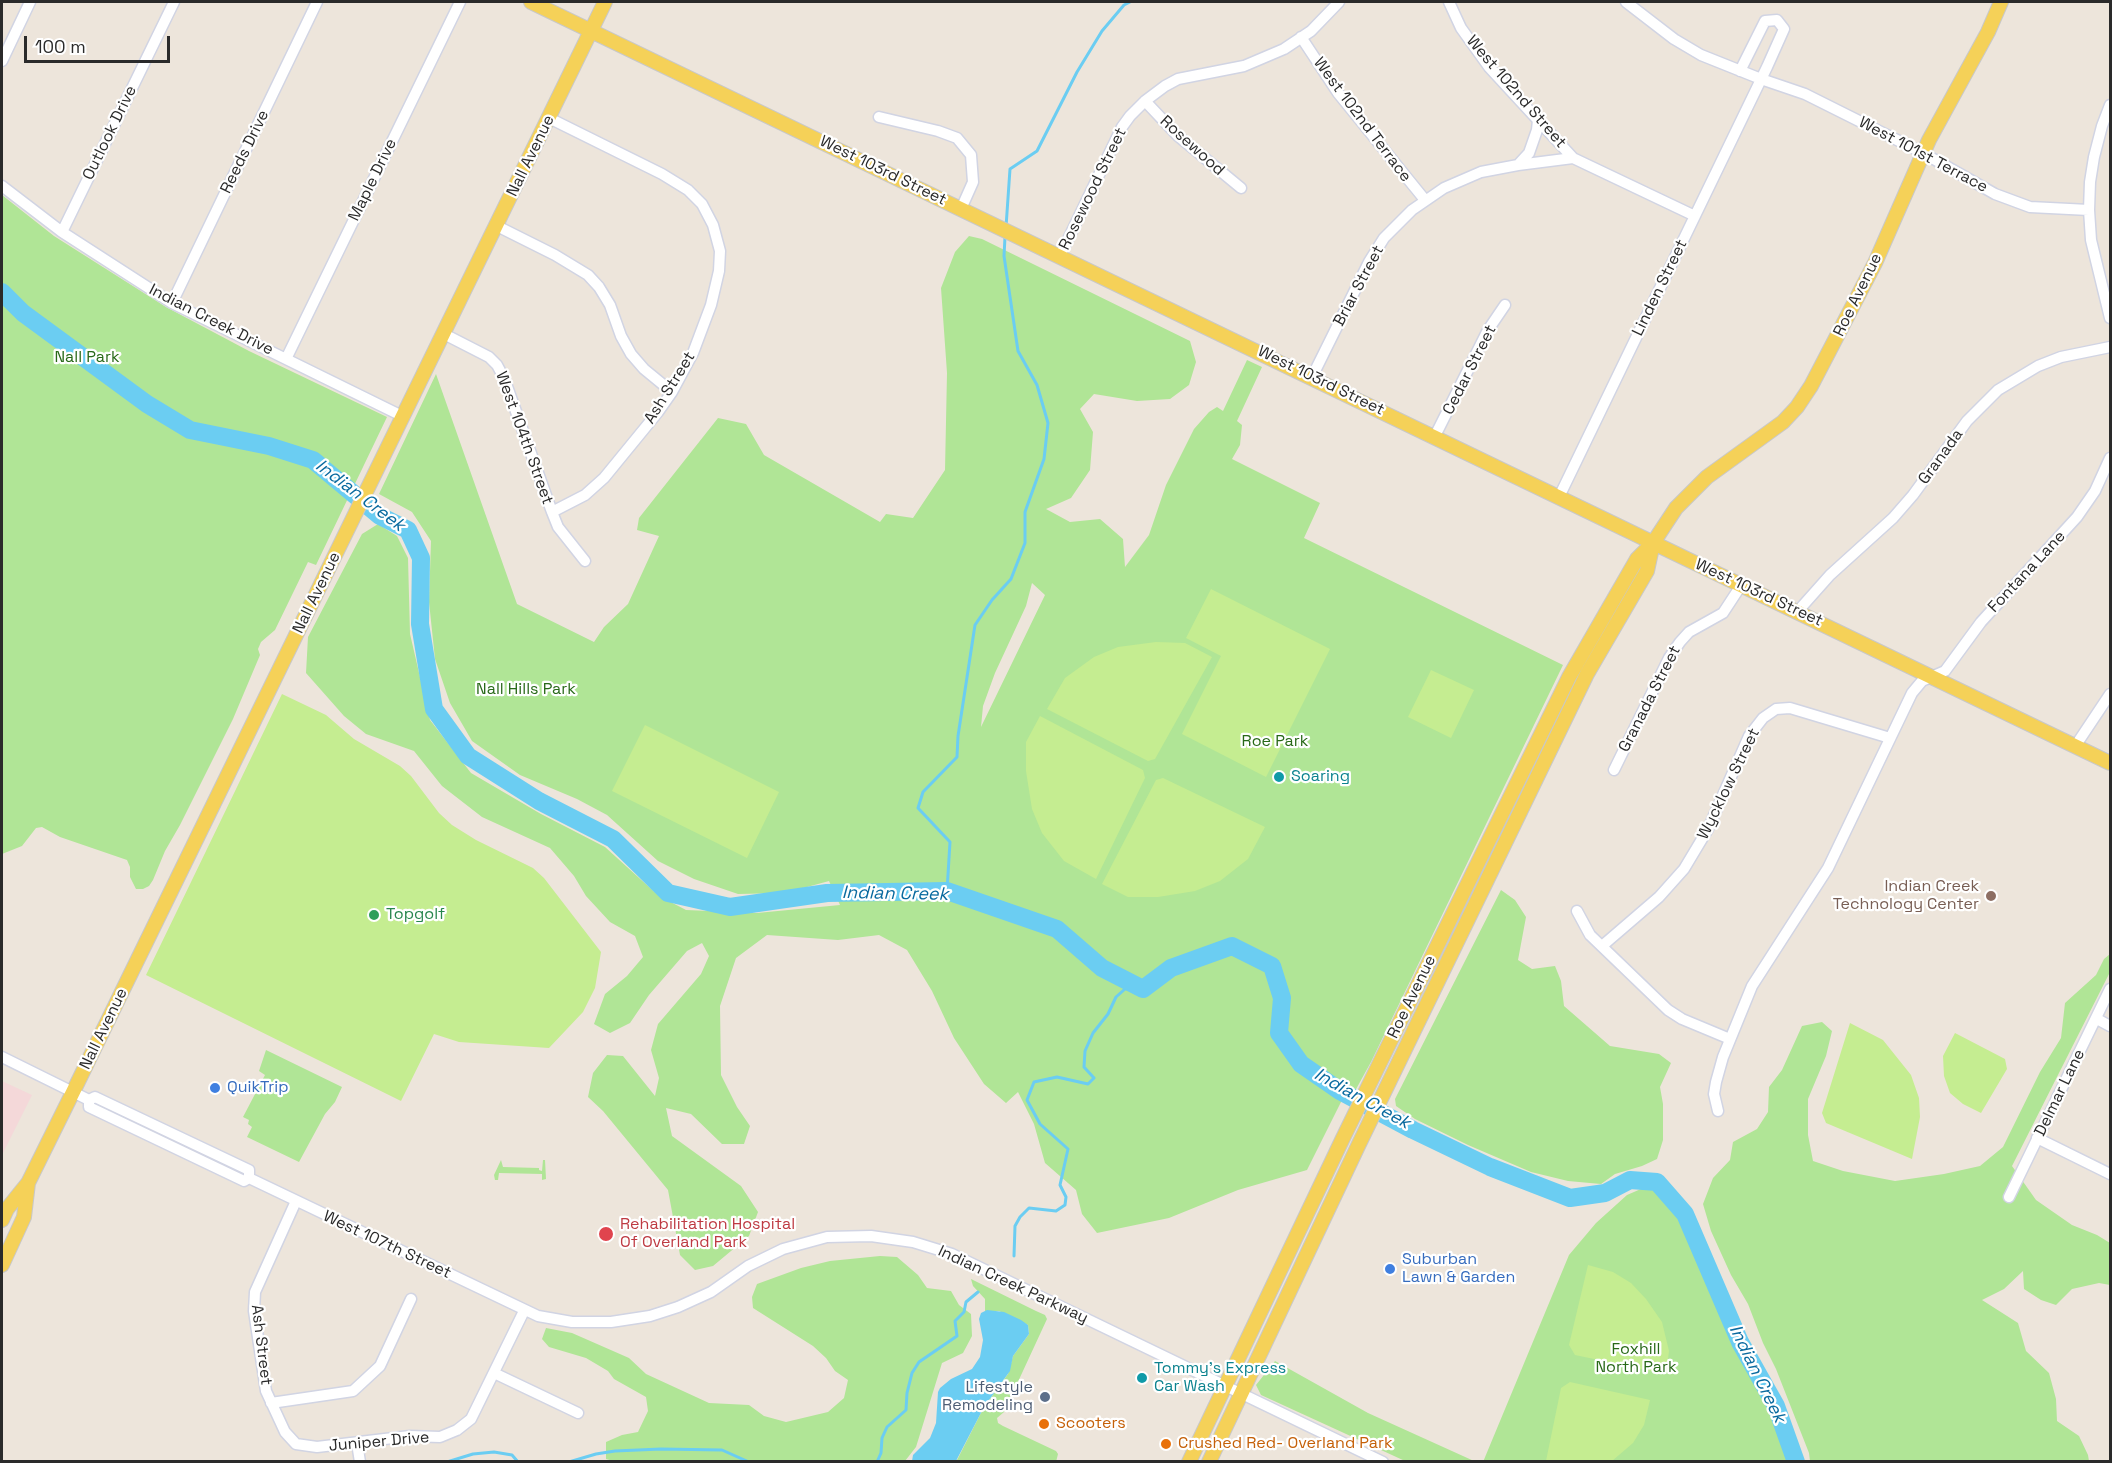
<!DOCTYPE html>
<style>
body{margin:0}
#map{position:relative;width:2112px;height:1463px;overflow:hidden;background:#ede5db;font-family:"Space Grotesk",sans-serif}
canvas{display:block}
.frame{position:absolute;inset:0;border:3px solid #2a2a2a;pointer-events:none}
.scale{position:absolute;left:24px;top:36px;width:146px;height:27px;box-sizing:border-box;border:3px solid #2a2a2a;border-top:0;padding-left:8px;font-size:18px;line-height:21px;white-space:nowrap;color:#2a2a2a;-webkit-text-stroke:4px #fff;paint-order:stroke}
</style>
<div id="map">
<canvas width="2112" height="1463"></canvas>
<div class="frame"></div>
<div class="scale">100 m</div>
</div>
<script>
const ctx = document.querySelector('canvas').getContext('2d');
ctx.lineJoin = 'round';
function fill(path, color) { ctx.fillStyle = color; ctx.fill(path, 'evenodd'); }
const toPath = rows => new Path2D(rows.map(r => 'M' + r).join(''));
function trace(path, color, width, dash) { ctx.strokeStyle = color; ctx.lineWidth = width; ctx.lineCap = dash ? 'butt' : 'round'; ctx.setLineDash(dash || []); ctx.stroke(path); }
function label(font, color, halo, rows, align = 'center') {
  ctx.font = font + ' "Space Grotesk",sans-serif'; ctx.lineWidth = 4.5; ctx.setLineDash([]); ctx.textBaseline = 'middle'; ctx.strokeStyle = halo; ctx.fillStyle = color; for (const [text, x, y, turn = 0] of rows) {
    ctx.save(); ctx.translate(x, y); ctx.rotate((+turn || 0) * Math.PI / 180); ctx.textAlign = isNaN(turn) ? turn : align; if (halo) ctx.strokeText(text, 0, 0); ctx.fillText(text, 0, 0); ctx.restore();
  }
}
const medical = toPath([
 [2,1081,32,1095,2,1155]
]);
const green = toPath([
 [2,195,54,236,166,307,249,351,387,417,316,565,308,562,275,630,261,642,258,649,260,655,233,719,180,825,165,851,153,880,149,886,143,889,136,889,130,877,130,867,127,860,60,837,42,827,36,828,22,846,2,854],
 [969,236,982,239,1190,341,1196,362,1189,385,1170,399,1137,401,1094,394,1080,409,1093,432,1090,470,1071,498,1046,509,1070,522,1100,519,1123,539,1125,567,1149,535,1166,485,1194,429,1209,412,1217,407,1223,411,1247,360,1262,367,1237,421,1242,425,1240,445,1232,459,1320,503,1304,538,1563,665,1371,1062,1355,1091,1349,1086,1307,1170,1238,1190,1169,1218,1097,1233,1082,1214,1076,1190,1045,1163,1034,1124,1018,1092,1006,1103,984,1084,954,1038,932,991,907,950,879,935,838,940,767,935,736,958,720,1006,721,1075,737,1107,750,1126,744,1144,722,1144,691,1114,666,1108,672,1136,741,1186,758,1212,749,1236,713,1266,695,1270,680,1255,668,1190,603,1111,588,1097,593,1073,607,1055,623,1056,655,1096,659,1078,651,1050,658,1024,701,974,709,956,702,943,687,951,649,995,630,1023,610,1033,594,1024,605,994,627,976,643,957,635,936,610,922,586,896,574,876,550,848,482,817,442,786,414,751,366,734,344,716,306,673,308,637,362,534,378,524,397,536,408,558,410,634,430,720,471,773,541,814,605,847,659,896,686,910,757,913,840,905,829,881,785,893,738,894,694,879,658,861,607,815,577,799,520,775,472,741,450,703,435,659,429,602,431,541,412,512,379,494,436,374,517,604,594,642,604,627,628,604,659,536,637,530,639,518,718,418,746,424,764,455,880,522,886,514,913,518,945,470,947,373,941,288,955,252],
 [1032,583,1045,595,981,727,983,706,995,673,1026,606],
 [1501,890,1515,900,1526,917,1518,960,1532,969,1555,966,1561,981,1564,1006,1610,1046,1659,1054,1671,1063,1660,1087,1663,1104,1663,1140,1657,1159,1642,1166,1615,1174,1601,1184,1568,1181,1531,1172,1468,1145,1415,1119,1396,1106,1395,1099],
 [2110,954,2110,972,2012,1166,2036,1200,2072,1225,2097,1235,2110,1243,2110,1285,2099,1283,2072,1289,2056,1305,2041,1300,2024,1289,2023,1271,2004,1289,1982,1300,2018,1323,2026,1351,2049,1373,2056,1399,2057,1421,2079,1436,2088,1455,2089,1461,1810,1461,1809,1453,1776,1369,1763,1343,1748,1304,1731,1275,1711,1231,1703,1204,1713,1178,1730,1160,1733,1142,1757,1129,1768,1112,1769,1087,1782,1070,1802,1026,1822,1022,1832,1031,1826,1056,1808,1099,1808,1135,1813,1161,1843,1171,1895,1181,1944,1174,1980,1166,2003,1147,2040,1072,2061,1038,2065,1003,2096,975,2104,959],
 [266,1050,342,1087,335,1102,325,1114,299,1162,247,1137,252,1127,248,1124,249,1120,243,1117,265,1075,259,1071],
 [501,1160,503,1167,539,1168,539,1170,542,1171,543,1160,545,1160,546,1179,542,1180,542,1174,499,1173,498,1180,495,1180,494,1175],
 [1657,1182,1685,1214,1740,1342,1776,1406,1796,1461,1483,1462,1569,1255,1596,1223,1627,1195],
 [880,1256,897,1257,918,1275,927,1288,951,1291,959,1305,971,1314,972,1336,963,1353,942,1363,916,1447,905,1461,613,1461,606,1459,606,1442,622,1435,638,1432,648,1411,646,1397,614,1379,608,1371,586,1358,549,1347,542,1339,546,1328,572,1333,629,1358,646,1374,709,1403,749,1405,764,1416,786,1422,828,1412,844,1398,848,1380,835,1371,826,1358,813,1346,753,1308,752,1297,757,1284,801,1268,830,1261],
 [971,1279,1036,1311,1045,1315,1047,1319,1004,1412,997,1418,998,1423,1003,1426,1056,1451,1058,1454,1056,1462,956,1462,984,1407,1008,1374,1013,1356,1029,1334,1028,1325,999,1311,985,1311,985,1299,973,1286],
 [1275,1361,1368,1413,1474,1461,1405,1461,1261,1395,1256,1385]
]);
const pitch = toPath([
 [1211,589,1330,649,1266,777,1182,734,1221,656,1186,638],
 [1156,642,1185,643,1212,657,1155,759,1148,761,1047,709,1065,678,1094,657,1118,647],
 [1431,670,1474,690,1451,738,1408,717],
 [282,694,326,715,354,739,400,766,411,776,439,813,452,825,476,840,533,868,544,878,601,952,595,988,583,1012,549,1048,459,1042,434,1034,401,1101,146,975],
 [1040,716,1143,770,1145,778,1096,879,1064,861,1042,833,1032,809,1026,771,1026,742],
 [645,725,779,792,747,858,612,791],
 [1163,778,1265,827,1248,859,1220,881,1195,891,1158,897,1128,897,1102,884,1156,780],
 [1850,1023,1883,1040,1911,1075,1919,1098,1920,1117,1912,1159,1826,1123,1822,1113],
 [1955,1033,2005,1059,2007,1069,1981,1113,1963,1104,1950,1093,1944,1076,1943,1056],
 [1588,1265,1613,1272,1631,1283,1646,1299,1662,1322,1669,1351,1666,1374,1575,1355,1569,1345],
 [1570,1382,1650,1400,1644,1425,1633,1443,1612,1461,1546,1461,1561,1388]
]);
const water = toPath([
 [987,1310,1004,1312,1021,1320,1028,1325,1029,1334,1013,1356,1010,1371,984,1407,956,1461,912,1461,913,1455,930,1438,936,1423,938,1392,940,1388,951,1379,972,1369,980,1357,983,1340,979,1319,981,1313]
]);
const stream = toPath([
 [1006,227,1010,169,1037,151,1077,72,1102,31,1124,5,1130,2],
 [947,891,950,842,918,808,923,792,957,757,958,736,975,625,992,600,1011,579,1025,543,1025,512,1044,459,1048,423,1037,385,1018,351,1004,256,1005,237],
 [1014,1256,1015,1226,1020,1217,1029,1208,1056,1211,1065,1205,1066,1197,1060,1185,1068,1149,1040,1124,1027,1100,1034,1082,1057,1077,1088,1084,1094,1078,1084,1067,1085,1051,1093,1033,1108,1014,1116,997,1125,989,1140,987],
 [423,1462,432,1462],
 [447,1462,473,1454,494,1452,512,1455,518,1462],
 [569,1462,596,1454,615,1451,661,1449,722,1450,749,1462],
 [877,1462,881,1453,882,1438,887,1427,906,1410,907,1393,912,1373,919,1362,957,1336,955,1321,964,1312,966,1302,978,1292]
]);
const river = toPath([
 [2,292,23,313,147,404,190,430,269,446,313,460,380,516,408,530,421,558,420,624,434,709,468,756,539,801,613,839,668,893,730,907,827,893,947,891,1057,929,1102,968,1143,989,1171,968,1232,946,1272,966,1282,998,1279,1033,1301,1064,1340,1091,1413,1130,1490,1167,1570,1198,1605,1193,1630,1180,1657,1182,1685,1214,1740,1342,1776,1406,1796,1462]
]);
const minor = toPath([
 [1449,2,1461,28,1489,67,1573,158,1695,216],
 [1626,2,1674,39,1701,55,1761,79,1805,94,1923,153,1995,194,2030,207,2089,210],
 [1301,37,1338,93,1425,200],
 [2,61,30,2],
 [1145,101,1178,136,1241,188],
 [2110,105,2102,126,2094,157,2090,182,2089,210,2091,240,2110,318],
 [879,117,938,131,957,138,971,155,973,182,961,209],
 [549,118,662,174,688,190,702,204,713,225,720,251,719,271,711,305,693,353,672,392,658,412,604,478,585,495,552,512],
 [1518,165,1573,158],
 [2,186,62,232,172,303,402,416],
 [497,226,555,255,588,275,599,287,610,305,621,336,631,354,644,369,672,392],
 [62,232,174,2],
 [1060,256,1122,127,1130,116,1145,101,1165,86,1178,79,1244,66,1284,49,1311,31,1339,2],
 [172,303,317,2],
 [444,334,489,357,497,365,504,378,552,512,558,527,585,561],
 [286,359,460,2],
 [1312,377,1369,262,1384,238,1412,210,1444,188,1481,172,1518,165,1529,153,1537,130,1538,120],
 [1435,436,1488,330,1505,305],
 [1559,497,1767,67,1784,29,1777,20,1765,21,1740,71],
 [1798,611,1830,575,1893,518,1913,495,1967,421,1998,390,2038,366,2061,357,2110,347],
 [2076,745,2110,694],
 [1614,770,1669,658,1680,642,1689,632,1723,613,1742,584],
 [1577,911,1590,935,1668,1010,1682,1019,1730,1039],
 [1602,946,1659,897,1684,869,1708,829,1749,736,1763,718,1776,709,1790,708,1890,738],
 [2097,1019,2110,1026],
 [2,1057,89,1100,95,1097,249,1170,249,1178],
 [89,1100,89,1107,244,1181,249,1178,538,1316,572,1322,611,1322,650,1316,678,1307,711,1292,748,1266,783,1249,827,1237,871,1236,913,1242,952,1254,1383,1462],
 [1718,1111,1714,1094,1716,1082,1723,1057,1752,986,1828,868,1912,693,1922,681,1945,671,1981,622,2077,517,2095,491,2110,458],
 [2037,1138,2110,1174],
 [2009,1197,2110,989],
 [296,1201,255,1292,254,1311,266,1391,285,1432,296,1444,317,1447,410,1436,440,1437,457,1430,471,1419,524,1311],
 [494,1373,578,1413],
 [271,1403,353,1391,380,1366,411,1299],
 [357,1443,360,1462]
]);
const major = toPath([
 [531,2,2110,763],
 [2,1220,7,1209,28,1183,73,1092,605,2],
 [2,1265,24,1217,28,1183],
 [1189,1462,1343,1138,1569,677,1637,559,1653,543,1676,508,1707,477,1783,422,1797,407,1811,386,1875,263,1929,140,1988,32,2001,2],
 [1209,1462,1358,1146,1587,674,1647,571,1653,543]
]);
const markers = [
 [1279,777,6,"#0f9aa8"],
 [1991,896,6,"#8d6e63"],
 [374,915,6,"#2e9e5b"],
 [215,1088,6,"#3f7fe0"],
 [606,1234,8,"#e0444e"],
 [1390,1269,6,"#3f7fe0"],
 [1142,1378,6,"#0f9aa8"],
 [1045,1397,6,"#5c6f8a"],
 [1044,1424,6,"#e8710a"],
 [1166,1444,6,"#e8710a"]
];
const streetNames = [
 ["West 102nd Street",1516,92,49],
 ["West 102nd Terrace",1362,120,53],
 ["Outlook Drive",110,133,-64],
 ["Rosewood",1192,146,42],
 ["Reeds Drive",245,152,-64],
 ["West 101st Terrace",1923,155,28],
 ["Nall Avenue",531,156,-64],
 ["West 103rd Street",883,171,26],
 ["Maple Drive",373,180,-64],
 ["Rosewood Street",1093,189,-64],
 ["Briar Street",1359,286,-62],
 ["Linden Street",1660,288,-64],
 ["Roe Avenue",1858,295,-64],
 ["Indian Creek Drive",211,320,27],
 ["Cedar Street",1470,370,-63],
 ["West 103rd Street",1321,381,26],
 ["Ash Street",670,388,-58],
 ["West 104th Street",524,438,70],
 ["Granada",1941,457,-54],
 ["Fontana Lane",2027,572,-47],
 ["Nall Avenue",317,593,-64],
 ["West 103rd Street",1759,593,25],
 ["Granada Street",1650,699,-63],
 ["Wycklow Street",1729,784,-64],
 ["Roe Avenue",1412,997,-64],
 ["Nall Avenue",104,1029,-64],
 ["Delmar Lane",2060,1093,-64],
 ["West 107th Street",387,1245,25],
 ["Indian Creek Parkway",1013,1285,25],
 ["Ash Street",261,1345,83],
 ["Juniper Drive",379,1442,-5]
];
const parkNames = [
 ["Nall Park",87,358],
 ["Nall Hills Park",526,690],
 ["Roe Park",1275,742],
 ["Foxhill",1636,1350],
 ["North Park",1636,1368]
];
const cultureNames = [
 ["Soaring",1291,777],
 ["Tommy's Express",1154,1369],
 ["Car Wash",1154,1387]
];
const educationNames = [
 ["Indian Creek",1979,887],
 ["Technology Center",1979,905]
];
const leisureNames = [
 ["Topgolf",386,915]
];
const shopNames = [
 ["QuikTrip",227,1088],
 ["Suburban",1402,1260],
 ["Lawn & Garden",1402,1278]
];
const healthNames = [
 ["Rehabilitation Hospital",620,1225],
 ["Of Overland Park",620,1243]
];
const serviceNames = [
 ["Lifestyle",1033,1388],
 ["Remodeling",1033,1406]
];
const foodNames = [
 ["Scooters",1056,1424],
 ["Crushed Red- Overland Park",1178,1444]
];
const waterNames = [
 ["Indian Creek",360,496,37],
 ["Indian Creek",895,894,1],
 ["Indian Creek",1362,1099,29],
 ["Indian Creek",1757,1374,64]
];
fill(medical, '#f4d8d9');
fill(green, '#b0e596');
fill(pitch, '#c5ed91');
fill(water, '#6bcdf2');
trace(stream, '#6bcdf2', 3);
trace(river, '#6bcdf2', 18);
trace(minor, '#d1d4e3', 13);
trace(major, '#c8c8c8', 16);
trace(minor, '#fff', 10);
trace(major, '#f5d158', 14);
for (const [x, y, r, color] of markers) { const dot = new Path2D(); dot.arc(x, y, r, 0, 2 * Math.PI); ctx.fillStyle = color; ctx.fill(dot); trace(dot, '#fff', 2); }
label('16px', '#2a2a2a', '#fff', streetNames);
label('16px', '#286918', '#fff', parkNames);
label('16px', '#0d838f', '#fff', cultureNames, 'left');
label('16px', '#785e54', '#fff', educationNames, 'right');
label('16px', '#27864d', '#fff', leisureNames, 'left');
label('16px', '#366cbe', '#fff', shopNames, 'left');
label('16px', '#be3a42', '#fff', healthNames, 'left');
label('16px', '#4e5e75', '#fff', serviceNames, 'right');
label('16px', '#c56008', '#fff', foodNames, 'left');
label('italic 18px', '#096a9f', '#fff', waterNames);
</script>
